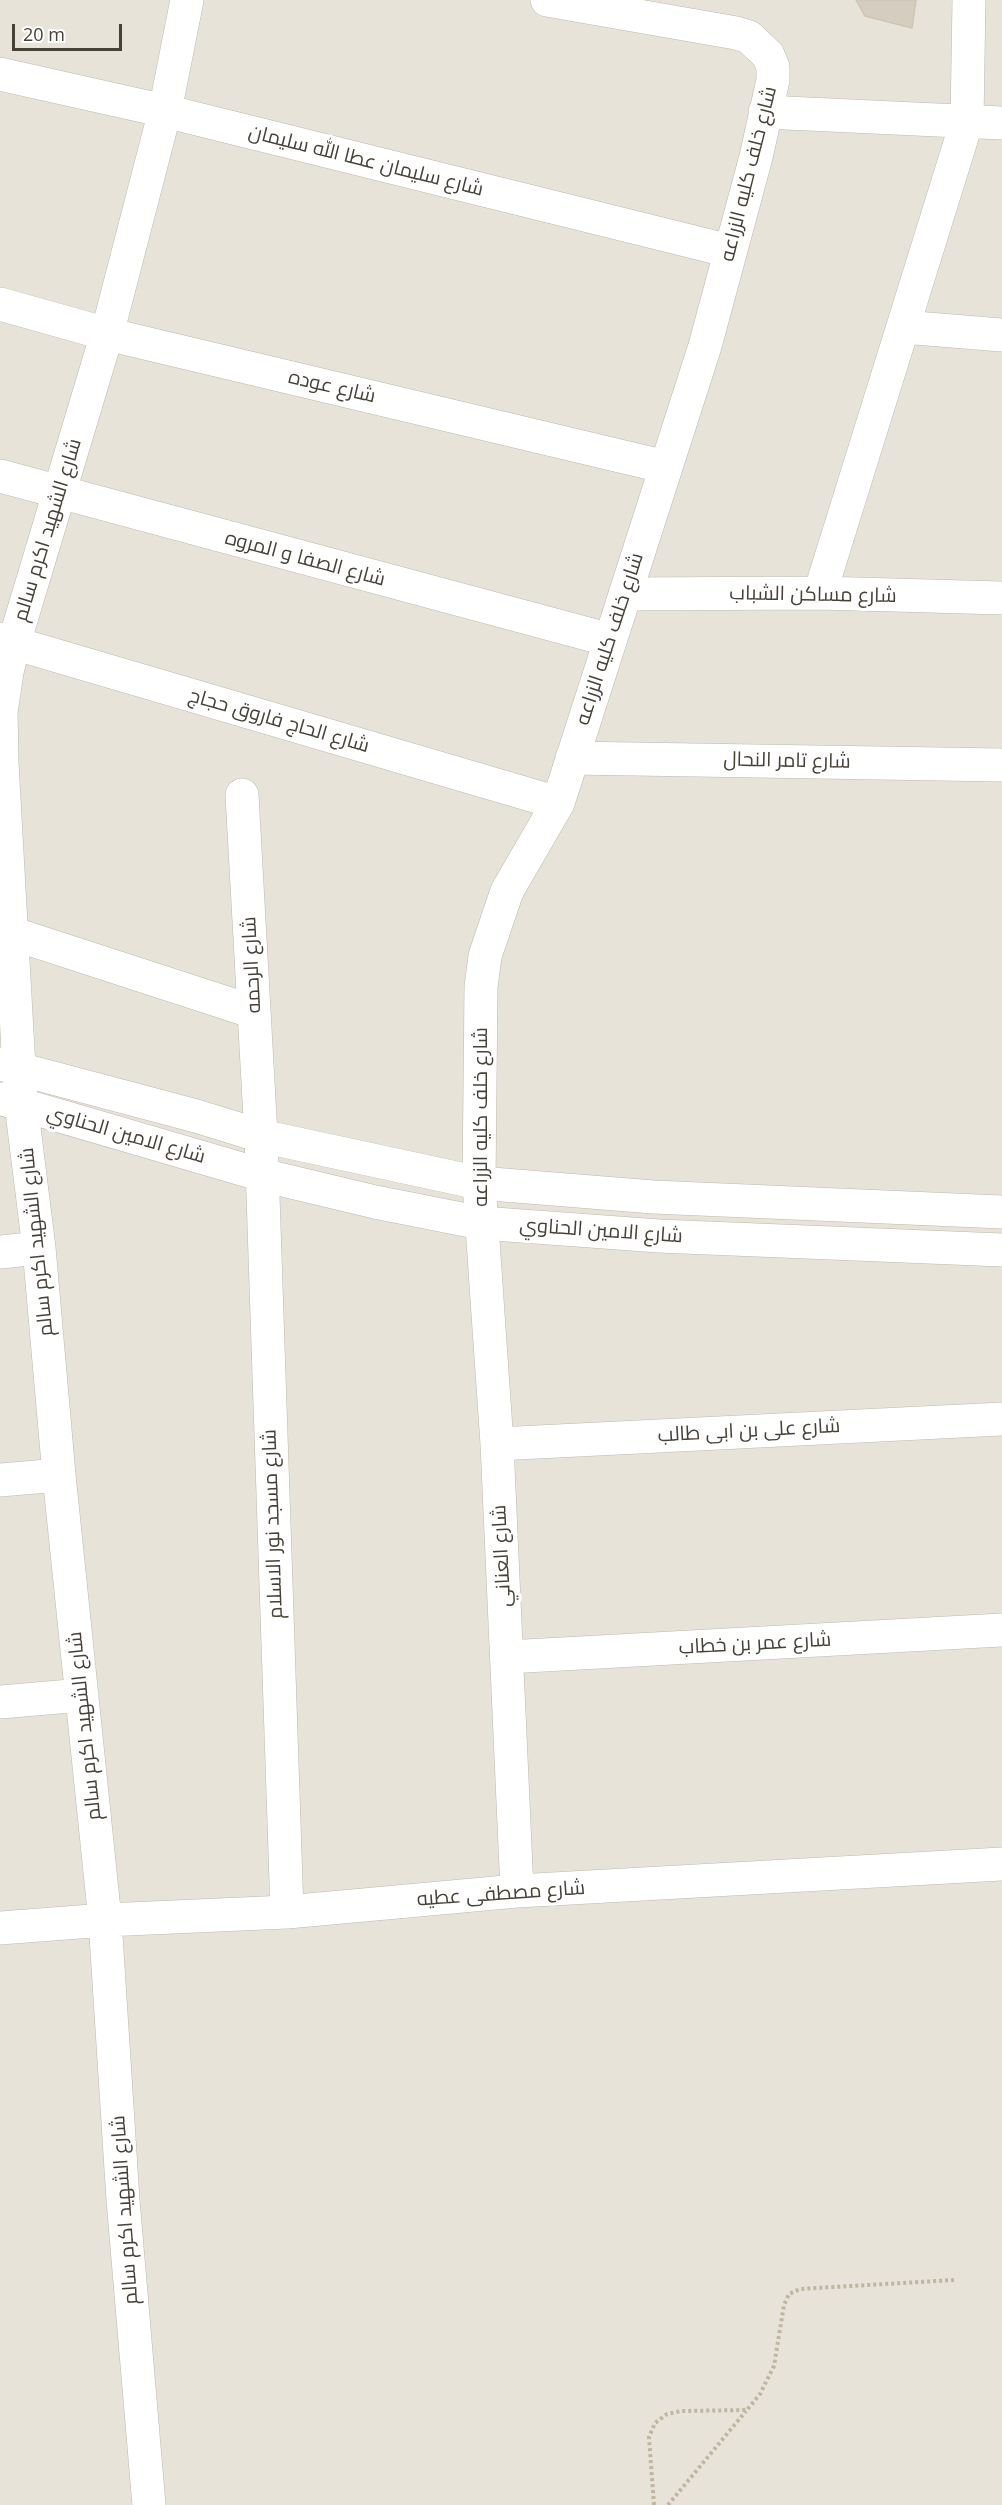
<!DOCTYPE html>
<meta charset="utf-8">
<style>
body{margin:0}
#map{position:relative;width:1002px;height:2505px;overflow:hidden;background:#f3f1ea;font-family:"Open Sans",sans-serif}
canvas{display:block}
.scale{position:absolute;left:12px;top:24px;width:110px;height:27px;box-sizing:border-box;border:3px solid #474238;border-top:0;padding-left:8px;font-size:18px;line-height:21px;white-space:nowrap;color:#474238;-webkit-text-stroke:4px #fff;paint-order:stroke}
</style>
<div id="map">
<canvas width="1002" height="2505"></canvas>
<div class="scale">20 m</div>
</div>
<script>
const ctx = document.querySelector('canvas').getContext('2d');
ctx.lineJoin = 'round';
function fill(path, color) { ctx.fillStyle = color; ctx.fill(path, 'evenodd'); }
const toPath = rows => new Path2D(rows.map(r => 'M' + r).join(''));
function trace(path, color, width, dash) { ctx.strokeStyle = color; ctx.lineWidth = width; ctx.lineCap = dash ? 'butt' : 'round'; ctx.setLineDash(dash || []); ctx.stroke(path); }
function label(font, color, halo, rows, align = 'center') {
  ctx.font = font + ' "Open Sans",Cairo,sans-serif'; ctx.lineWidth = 6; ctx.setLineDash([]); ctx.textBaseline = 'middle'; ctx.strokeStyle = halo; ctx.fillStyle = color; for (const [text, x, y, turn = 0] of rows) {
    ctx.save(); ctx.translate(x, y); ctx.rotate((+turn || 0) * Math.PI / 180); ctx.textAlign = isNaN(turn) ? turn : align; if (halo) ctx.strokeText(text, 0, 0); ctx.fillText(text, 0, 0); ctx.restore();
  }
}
const residential = toPath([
 [0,0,1002,0,1002,2505,0,2505]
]);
const building = toPath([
 [856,0,916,0,912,28,865,16,856,0]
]);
const path = toPath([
 [654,2505,649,2437,655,2423,667,2414,681,2411,747,2410,760,2394,774,2366,784,2305,789,2294,800,2289,954,2280],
 [668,2505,746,2411]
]);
const minor = toPath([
 [0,74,165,111,730,251],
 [765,112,1002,123],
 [0,304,107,334,666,467],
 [903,327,1002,335],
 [0,476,610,640],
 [820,593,967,121,969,0],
 [625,594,820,593,1002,598],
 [0,639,558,803],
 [572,758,1002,765],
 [242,795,261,1136,287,1912],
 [11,933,254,1012],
 [0,1064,196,1116,261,1136,479,1183,653,1197,1002,1212],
 [2,1099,262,1175,375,1202,481,1223,659,1236,1002,1250],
 [0,1252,39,1248],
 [497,1444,1002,1419],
 [0,1480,59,1475],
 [507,1657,1002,1630],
 [0,1702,82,1695],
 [517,1891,497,1444,479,1183,481,987,485,956,507,891,558,803,705,346,756,157,773,80,773,67,768,55,749,37,736,33,547,0],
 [0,1928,105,1920,287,1912,517,1891,1002,1864],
 [149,2505,123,2200,105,1920,59,1475,39,1248,21,1104,2,763,1,712,7,672,14,643,107,334,165,111,187,0]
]);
const streetNames = [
 ["شارع سليمان عطا الله سليمان",366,161,14],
 ["شارع خلف كليه الزراعه",749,174,-76],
 ["شارع عوده",332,387,13],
 ["شارع الشهيد اكرم سالم",48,530,-73],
 ["شارع الصفا و المروه",305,559,15],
 ["شارع مساكن الشباب",813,595,1],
 ["شارع خلف كليه الزراعه",610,639,-72],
 ["شارع الحاج فاروق حجاج",279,721,16],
 ["شارع تامر النحال",787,761,1],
 ["شارع الرحمه",252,965,-93],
 ["شارع خلف كليه الزراعه",481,1117,-90],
 ["شارع الامين الحناوي",126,1135,16],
 ["شارع الامين الحناوي",601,1231,4],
 ["شارع الشهيد اكرم سالم",37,1242,-96],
 ["شارع على بن ابى طالب",749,1431,-3],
 ["شارع مسجد نور الاسلام",273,1524,-92],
 ["شارع العناني",502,1556,-93],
 ["شارع عمر بن خطاب",755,1644,-3],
 ["شارع الشهيد اكرم سالم",85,1726,-96],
 ["شارع مصطفى عطيه",501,1894,-4],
 ["شارع الشهيد اكرم سالم",125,2210,-94]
];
fill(residential, '#e7e3d8');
fill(building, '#d4cdc0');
trace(building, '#cec6b4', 1.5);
trace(minor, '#beb9ad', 34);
trace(path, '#bfb69f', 4, [3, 3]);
trace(minor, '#fff', 33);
label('20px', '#474238', '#fff', streetNames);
</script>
